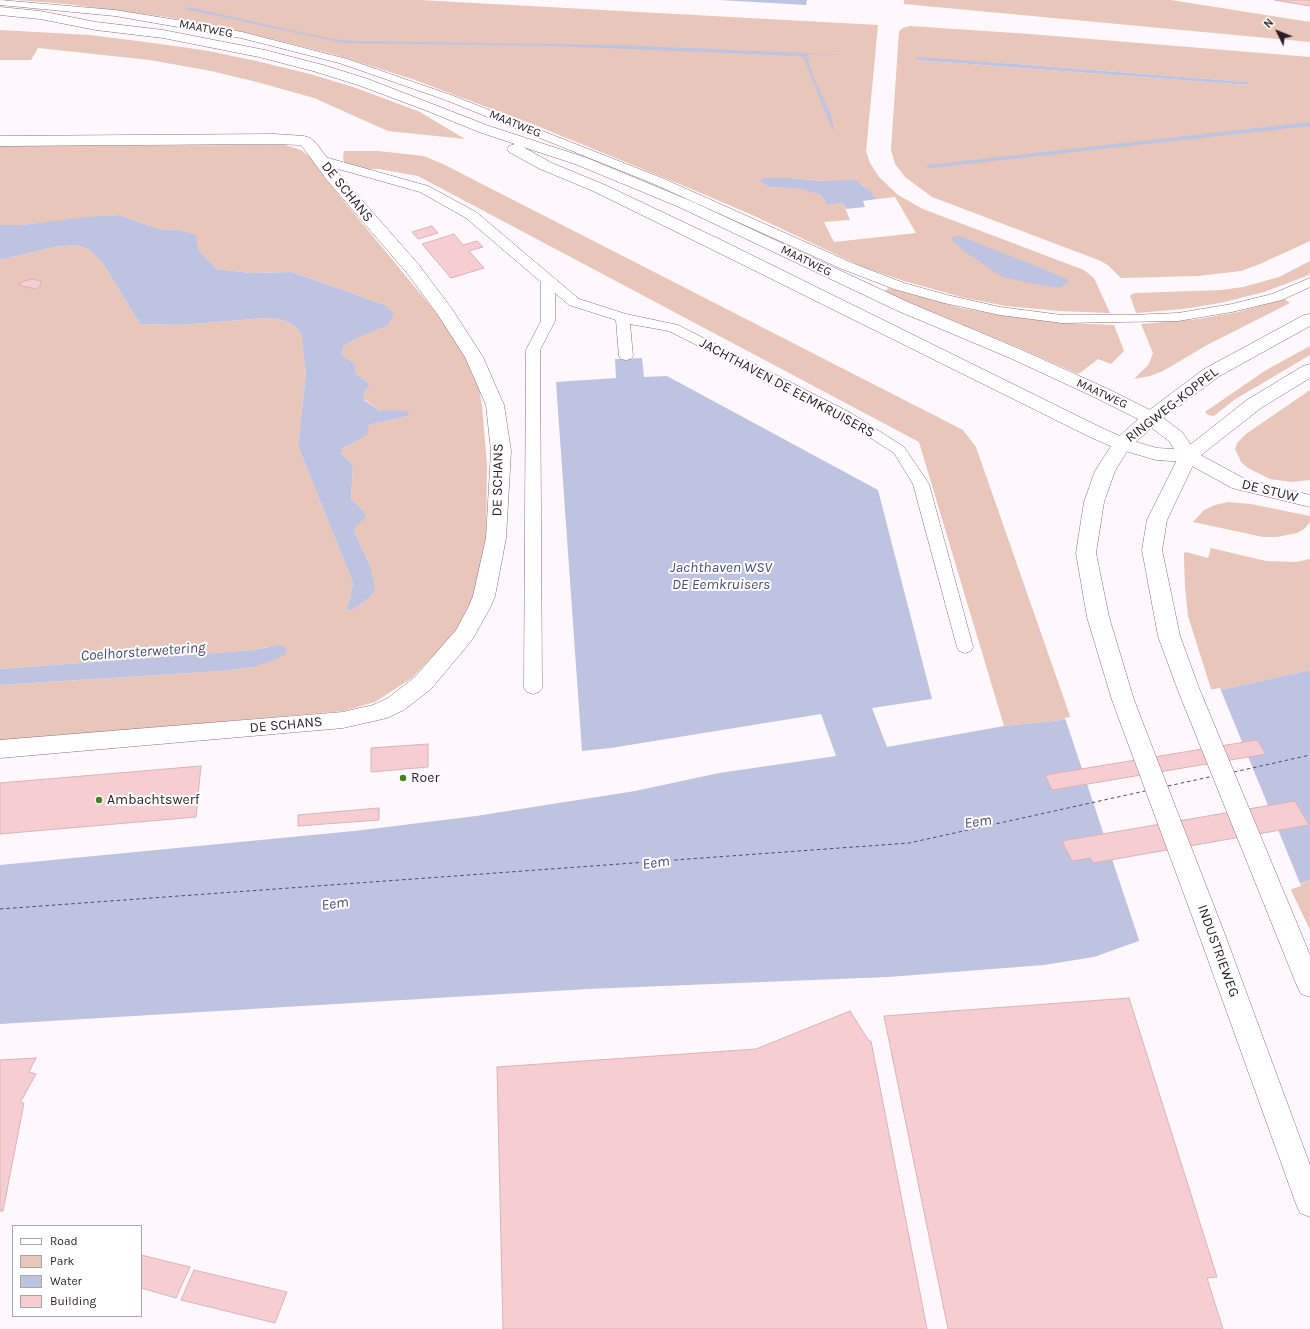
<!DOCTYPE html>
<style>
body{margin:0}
#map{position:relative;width:1310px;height:1329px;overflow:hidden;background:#fef7fb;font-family:Karla,sans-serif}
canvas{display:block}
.legend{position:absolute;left:12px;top:1225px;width:130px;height:92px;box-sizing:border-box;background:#fff;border:1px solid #aaa5a8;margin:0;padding:5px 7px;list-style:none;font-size:12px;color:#2a1e26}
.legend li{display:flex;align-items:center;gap:8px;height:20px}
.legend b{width:20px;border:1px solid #aaa5a8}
.north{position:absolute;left:1258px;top:12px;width:40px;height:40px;-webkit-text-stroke:3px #fff;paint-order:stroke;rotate:313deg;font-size:11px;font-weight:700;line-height:16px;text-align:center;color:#2a1e26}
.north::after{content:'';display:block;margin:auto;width:14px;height:18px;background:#2a1e26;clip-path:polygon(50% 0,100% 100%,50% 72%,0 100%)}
</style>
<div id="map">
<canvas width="1310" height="1329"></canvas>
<ul class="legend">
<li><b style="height:5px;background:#fff"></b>Road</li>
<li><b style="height:11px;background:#e8c6b9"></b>Park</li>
<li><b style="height:11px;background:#bfc3e2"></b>Water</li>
<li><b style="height:11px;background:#f6ced1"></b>Building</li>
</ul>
<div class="north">N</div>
</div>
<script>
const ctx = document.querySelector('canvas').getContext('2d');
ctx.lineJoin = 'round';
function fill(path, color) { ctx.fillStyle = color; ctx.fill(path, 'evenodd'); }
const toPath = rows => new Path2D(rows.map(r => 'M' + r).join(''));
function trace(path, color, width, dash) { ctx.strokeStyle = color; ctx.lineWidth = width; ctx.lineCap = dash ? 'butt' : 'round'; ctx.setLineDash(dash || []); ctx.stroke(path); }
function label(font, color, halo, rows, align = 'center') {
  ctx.font = font + ' Karla,sans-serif'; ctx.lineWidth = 4; ctx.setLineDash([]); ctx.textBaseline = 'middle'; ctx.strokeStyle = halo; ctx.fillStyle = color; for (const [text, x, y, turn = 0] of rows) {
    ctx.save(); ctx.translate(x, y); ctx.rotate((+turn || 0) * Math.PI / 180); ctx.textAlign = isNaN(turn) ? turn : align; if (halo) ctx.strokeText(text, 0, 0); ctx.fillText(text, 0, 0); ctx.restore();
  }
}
const green = toPath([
 [16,0,419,0,878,25,866,151,870,163,879,177,898,195,923,209,1084,270,1094,278,1110,313,1059,311,1006,306,965,298,904,281,863,267,750,214,682,185,532,124,412,79,336,55,248,33,166,17,67,4],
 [763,178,792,178,862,184,877,199,895,197,916,233,834,242,824,222,850,220,843,203,827,205,821,195,804,189,770,187,760,182],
 [904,0,1171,0,1310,22,1310,42,904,4],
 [910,26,1030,34,1310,57,1310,241,1260,264,1241,271,1198,276,1121,278,1109,266,1101,261,932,197,905,177,895,164,891,150,899,31,903,28],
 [916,58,1017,64,1246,82,1247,85,916,60],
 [0,30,90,35,153,43,203,50,252,60,310,74,356,88,420,112,465,139,388,131,314,98,257,82,211,71,150,60,38,48,31,60,0,60],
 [270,145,285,145,301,150,312,159,324,177,438,315,476,370,482,406,487,465,486,538,475,593,456,632,412,678,375,702,344,711,0,741,0,685,223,671,254,667,268,647,253,650,0,669,0,260,54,247,76,245,88,249,102,262,140,324,180,325,266,318,279,319,292,324,301,333,306,373,298,446,353,583,350,599,346,608,351,611,368,599,370,565,354,531,363,510,351,499,353,468,351,463,341,453,343,448,361,439,369,425,408,416,410,413,407,411,381,411,364,399,364,392,370,386,367,382,355,373,354,364,341,355,344,346,355,339,387,326,385,305,292,272,251,273,217,269,178,230,159,229,119,215,21,225,0,225,0,146],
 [344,151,378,151,424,156,443,164,963,430,976,447,1071,719,1004,726,919,442,418,176,379,169,347,169,343,158],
 [1310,261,1310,274,1304,277,1264,292,1220,303,1183,309,1136,313,1130,296,1132,294,1136,293,1221,290,1243,287,1279,277],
 [889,288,961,308,1011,317,1066,323,1114,325,1124,351,1111,364,1098,359,1080,373,1078,374,1017,347,884,292],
 [1284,299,1290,303,1207,345,1163,371,1150,376,1134,379,1149,364,1153,353,1141,324,1199,319,1238,312],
 [1310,346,1310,355,1234,400,1214,416,1208,415,1205,412,1266,370],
 [1310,390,1310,480,1292,482,1270,479,1248,468,1241,462,1238,455,1235,449,1237,443,1246,434],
 [1228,502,1251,504,1310,516,1310,522,1304,529,1297,533,1277,537,1263,537,1193,522,1204,510,1215,505],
 [1211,548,1266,561,1297,562,1310,559,1310,670,1212,692,1188,616,1185,587,1184,557,1184,553,1186,552,1208,558],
 [1310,880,1310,930,1290,888]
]);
const water = toPath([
 [719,0,807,0,806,5],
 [188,7,327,38,351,41,618,45,854,55,810,54,807,56,813,76,831,115,834,129,832,129,804,58,799,56,554,46,343,43,185,9],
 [916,57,1017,64,1247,82,1247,85,916,60],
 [1310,122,1310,126,931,168,927,167,928,165],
 [763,178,792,178,824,181,856,180,870,191,877,199,863,201,865,207,846,209,843,203,827,205,821,195,812,192,801,189,770,187,760,182,760,180],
 [119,215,159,229,178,230,196,235,198,250,217,269,251,273,292,272,385,305,394,314,387,326,355,339,344,346,341,355,355,364,355,373,367,382,370,386,364,392,364,400,381,411,392,410,407,411,410,413,408,416,369,425,367,434,361,439,343,448,341,453,351,463,353,468,351,499,363,510,366,517,357,525,354,531,370,565,375,590,368,599,351,611,346,608,350,599,353,583,298,446,306,373,301,333,292,324,279,319,266,318,180,325,140,324,102,262,88,249,76,245,54,247,0,260,0,225,21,225,87,217],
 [956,236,960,236,1031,264,1067,279,1069,282,1060,288,1034,284,1002,277,964,251,952,240,952,238],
 [642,358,644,377,667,376,878,490,932,699,872,708,887,747,1004,726,1071,719,1212,692,1310,670,1310,880,1094,957,1044,965,888,977,588,989,0,1024,0,865,354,831,476,816,635,791,719,773,836,756,821,714,611,748,582,751,556,382,616,378,615,359],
 [280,645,285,647,287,650,286,654,274,660,254,667,223,671,0,685,0,669,253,650]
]);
const pier = toPath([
 [1220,688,1301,886,1140,943,1065,718,1155,699]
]);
const ferry = toPath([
 [1234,772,1310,755],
 [1168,786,1214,776],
 [0,909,909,843,1145,791]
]);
const building = toPath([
 [1275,0,1310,0,1310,6,1275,0],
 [432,226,438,233,418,239,412,232,432,226],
 [454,234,463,245,477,241,483,247,469,251,484,268,451,278,422,244,454,234],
 [32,279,41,281,40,286,36,289,18,285,24,281,32,279],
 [1257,740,1266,754,1052,790,1045,775,1257,740],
 [428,744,428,767,371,772,371,748,428,744],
 [201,766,196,817,0,834,0,783,201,766],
 [1295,801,1309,825,1093,863,1090,858,1072,861,1062,841,1295,801],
 [379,808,379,820,298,826,298,815,379,808],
 [1129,998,1217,1277,1207,1278,1223,1329,948,1329,884,1016,1129,998],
 [850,1011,869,1041,871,1041,927,1329,503,1329,497,1067,756,1049,850,1011],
 [36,1058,29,1072,36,1074,20,1103,24,1103,3,1211,0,1211,0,1060,36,1058],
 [141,1255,190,1267,176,1298,141,1288,141,1255],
 [194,1270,287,1292,275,1323,181,1300,194,1270]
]);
const service = toPath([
 [0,0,115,10,177,20,242,32,347,59,451,95,662,178,852,263,904,283,947,295,1000,307,1062,315,1130,315,1178,313,1232,304,1272,294,1310,278,1310,287,1282,300,1232,312,1178,321,1062,323,1000,315,944,303,894,289,842,269,654,184,443,99,339,63,241,38,115,16,0,5,0,0],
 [321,156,428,186,476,212,579,299,626,314,678,325,851,413,904,447,929,484,973,647,971,651,965,653,959,651,957,647,913,484,894,453,841,419,669,331,630,324,633,356,631,359,626,360,621,359,619,356,616,320,569,305,555,293,555,321,540,350,542,688,539,692,533,694,527,692,524,688,526,350,541,321,541,282,466,218,420,192,317,163,315,160,317,157,321,156]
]);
const minor = toPath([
 [274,134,304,136,310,138,316,143,339,174,419,265,452,309,483,357,504,405,511,451,506,538,495,596,490,608,472,640,431,689,404,710,387,718,343,728,0,758,0,740,343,712,373,705,388,698,415,677,456,630,468,608,473,596,486,538,491,451,486,405,465,357,438,315,407,273,327,180,304,149,300,145,274,144,0,146,0,136,274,134],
 [1188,450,1195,452,1245,479,1310,495,1310,507,1232,488,1181,460,1178,456,1181,452,1188,450]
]);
const secondary = toPath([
 [0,7,40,11,96,22,163,30,265,50,323,65,368,79,489,126,587,158,691,201,910,303,1022,350,1108,389,1158,414,1183,433,1198,456,1195,460,1188,462,1156,460,1115,448,1090,437,705,246,593,191,540,169,509,152,507,149,509,146,515,144,479,132,425,110,358,85,313,71,259,57,163,38,96,30,40,19,0,15,0,7],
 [523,147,575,164,679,207,898,311,1010,358,1094,397,1144,422,1169,441,1174,449,1157,448,1129,440,1104,429,717,238,605,185,552,163,523,147]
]);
const primary = toPath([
 [1310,314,1310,326,1218,377,1158,422,1129,448,1115,471,1104,502,1096,553,1109,617,1134,700,1224,932,1310,1165,1310,1217,1300,1213,1296,1204,1198,932,1112,700,1087,617,1076,553,1084,502,1095,471,1115,440,1144,414,1204,369,1304,315,1310,314],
 [1310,364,1310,378,1261,408,1196,459,1167,520,1162,550,1180,636,1199,688,1310,955,1310,997,1301,994,1297,986,1177,688,1158,636,1142,550,1147,520,1181,452,1247,400,1303,366,1310,364]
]);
const markers = [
 [403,778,4,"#438221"],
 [99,800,4,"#438221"]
];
const farStreetnames = [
 ["MAATWEG",206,29,11],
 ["MAATWEG",515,124,22],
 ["MAATWEG",806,261,26],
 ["MAATWEG",1102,394,25]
];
const streetNames = [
 ["DE SCHANS",347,192,51],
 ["JACHTHAVEN DE EEMKRUISERS",787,388,28],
 ["RINGWEG-KOPPEL",1172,405,-38],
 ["DE SCHANS",498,480,-89],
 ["DE STUW",1270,491,14],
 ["DE SCHANS",286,725,-5],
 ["INDUSTRIEWEG",1218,951,70]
];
const poiNames = [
 ["Roer",411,778],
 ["Ambachtswerf",107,800]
];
const waterNames = [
 ["Jachthaven WSV",721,568],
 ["DE Eemkruisers",721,585],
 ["Coelhorsterwetering",143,652,-4],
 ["Eem",978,822,-7],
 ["Eem",656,863,-7],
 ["Eem",335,904,-7]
];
fill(green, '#e8c6b9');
fill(water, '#bfc3e2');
fill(pier, '#fef7fb');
trace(ferry, '#484b78', 1, [3.5, 3]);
fill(building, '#f6ced1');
trace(building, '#dab3b6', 1);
trace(service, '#8d6f82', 1);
trace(minor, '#8d6f82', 1);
trace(secondary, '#8d6f82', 1);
trace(primary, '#8d6f82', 1);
fill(service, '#fff');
fill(minor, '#fff');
fill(secondary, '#fff');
fill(primary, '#fff');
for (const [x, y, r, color] of markers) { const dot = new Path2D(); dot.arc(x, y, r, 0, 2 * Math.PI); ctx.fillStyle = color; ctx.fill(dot); trace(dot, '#fff', 1.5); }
label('12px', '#2a1e26', '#fff', farStreetnames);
label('14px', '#2a1e26', '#fff', streetNames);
label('14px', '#2a1e26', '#fff', poiNames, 'left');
label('italic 15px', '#484b78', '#fff', waterNames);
</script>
